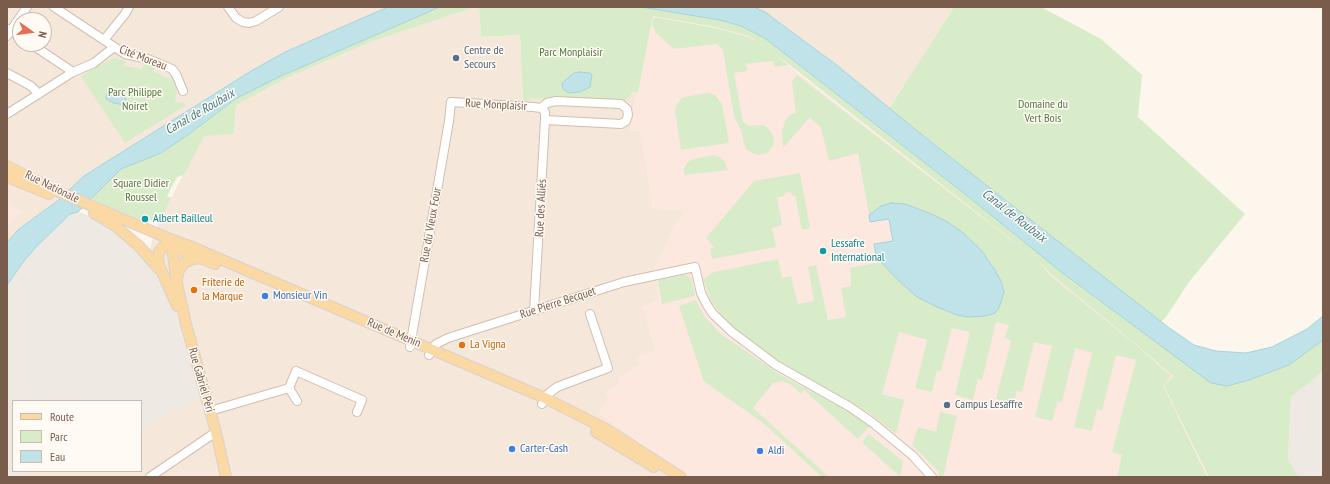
<!DOCTYPE html>
<meta charset="utf-8">
<style>
body{margin:0}
#map{position:relative;width:1330px;height:484px;overflow:hidden;background:#fdf6ec;font-family:"PT Sans Narrow",sans-serif}
canvas{display:block}
.frame{position:absolute;inset:0;border:8px solid #7a5c4d;pointer-events:none}
.legend{position:absolute;left:12px;top:400px;width:130px;height:72px;box-sizing:border-box;background:#fffaf3;border:1px solid #cabbb1;margin:0;padding:5px 7px;list-style:none;font-size:12px;color:#7a5c4d}
.legend li{display:flex;align-items:center;gap:8px;height:20px}
.legend b{width:20px;border:1px solid #cabbb1}
.north{position:absolute;left:12px;top:12px;width:40px;height:40px;box-sizing:border-box;background:#fffaf3;border:1px solid #cabbb1;border-radius:50%;rotate:104deg;font-size:11px;font-weight:700;line-height:16px;text-align:center;color:#7a5c4d}
.north::after{content:'';display:block;margin:auto;width:14px;height:18px;background:#e76f51;clip-path:polygon(50% 0,100% 100%,50% 72%,0 100%)}
</style>
<div id="map">
<canvas width="1330" height="484"></canvas>
<div class="frame"></div>
<ul class="legend">
<li><b style="height:5px;background:#fbd9a5"></b>Route</li>
<li><b style="height:11px;background:#d8ecc9"></b>Parc</li>
<li><b style="height:11px;background:#bfe3e8"></b>Eau</li>
</ul>
<div class="north">N</div>
</div>
<script>
const ctx = document.querySelector('canvas').getContext('2d');
ctx.lineJoin = 'round';
function fill(path, color) { ctx.fillStyle = color; ctx.fill(path, 'evenodd'); }
const toPath = rows => new Path2D(rows.map(r => 'M' + r).join(''));
function trace(path, color, width, dash) { ctx.strokeStyle = color; ctx.lineWidth = width; ctx.lineCap = dash ? 'butt' : 'round'; ctx.setLineDash(dash || []); ctx.stroke(path); }
function label(font, color, halo, rows, align = 'center') {
  ctx.font = font + ' "PT Sans Narrow",sans-serif'; ctx.lineWidth = 3; ctx.setLineDash([]); ctx.textBaseline = 'middle'; ctx.strokeStyle = halo; ctx.fillStyle = color; for (const [text, x, y, turn = 0] of rows) {
    ctx.save(); ctx.translate(x, y); ctx.rotate((+turn || 0) * Math.PI / 180); ctx.textAlign = isNaN(turn) ? turn : align; if (halo) ctx.strokeText(text, 0, 0); ctx.fillText(text, 0, 0); ctx.restore();
  }
}
const residential = toPath([
 [7,7,388,7,285,52,251,71,84,176,56,202,19,229,7,242],
 [20,20,44,20,44,44,20,44],
 [475,7,479,7,481,37,520,35,523,101,531,98,630,96,632,92,638,93,631,117,630,131,641,130,653,209,683,210,684,214,675,225,655,269,659,300,643,307,656,352,640,365,619,378,621,383,606,392,632,436,627,440,690,477,23,477,25,471,141,471,141,429,171,412,186,406,185,349,182,336,165,286,146,260,158,223,204,135,234,134,236,105,289,77,371,42],
 [754,7,954,7,889,109,834,63,778,21]
]);
const commercial = toPath([
 [653,16,737,32,749,36,761,44,1037,260,1052,275,1138,346,1173,376,1164,386,1209,477,690,477,626,440,631,436,598,414,609,397,606,392,621,383,619,378,640,365,637,357,656,351,643,307,659,300,655,269,675,225,684,214,683,210,653,209,641,130,630,131,631,117,638,93],
 [7,203,23,211,7,227]
]);
const industrial = toPath([
 [78,212,89,216,111,228,146,260,165,286,174,308,199,398,186,406,171,412,141,429,141,401,13,401,13,471,25,471,23,477,7,477,7,285,24,261,37,246,70,214],
 [1323,371,1323,477,1299,477,1288,459,1291,396]
]);
const green = toPath([
 [440,7,475,7,371,42,289,77,236,105,234,134,204,136,184,175,177,177,167,196,171,198,159,223,145,218,143,221,91,199,121,169,161,153,185,137,237,98,281,76],
 [479,7,641,7,720,20,741,26,755,33,766,39,970,198,1060,271,1130,323,1227,386,1249,380,1289,365,1323,340,1323,371,1291,397,1288,459,1299,477,1209,477,1164,386,1173,376,1138,346,1052,275,1037,260,791,66,749,36,715,27,653,16,638,93,632,92,630,96,624,101,552,98,546,99,531,98,529,100,523,101,520,35,481,37],
 [954,7,1041,7,1101,39,1142,75,1138,117,1245,214,1189,282,1166,317,1161,322,889,109],
 [654,17,715,28,748,37,761,44,788,65,775,67,773,61,746,64,747,71,734,73,743,122,749,126,762,125,767,127,773,135,774,143,771,149,767,153,758,155,752,153,747,150,744,144,742,132,734,116,723,50,717,44,674,49,657,34,652,25],
 [113,58,116,58,126,61,124,66,142,69,144,64,156,67,153,71,169,79,172,74,177,91,175,102,185,103,186,105,125,143,81,76],
 [797,75,1037,260,1051,276,1136,345,1171,376,1163,386,1207,477,1117,477,1122,455,1112,452,1136,360,1116,355,1102,410,1097,409,1092,431,1074,427,1092,353,1075,348,1062,402,1058,401,1052,421,1035,417,1052,346,1034,342,1022,392,1017,391,1014,403,996,399,1011,341,1005,338,1009,325,996,322,982,380,978,379,973,400,955,395,970,332,952,328,941,371,937,370,932,392,915,388,927,340,899,332,882,394,904,400,896,434,869,413,782,363,749,341,722,316,711,301,703,279,714,272,778,259,782,278,791,276,798,304,814,301,808,267,816,265,828,320,846,317,841,288,851,286,851,277,850,268,881,262,898,280,917,297,937,307,957,315,968,317,986,316,1001,281,989,259,961,231,946,221,929,213,905,205,881,207,869,215,858,153,829,161,821,128,810,117,783,148,782,131,785,122,789,115,796,113,792,81],
 [708,93,715,95,722,104,729,143,681,150,675,111,676,106,680,100,684,97],
 [714,155,720,157,725,162,728,170,684,175,684,168,689,161,694,159],
 [800,173,810,228,802,230,795,195,792,196,791,192,785,193,784,196,777,198,782,225,772,228,776,247,712,259,710,249,714,247,706,238,754,181],
 [684,275,689,276,692,281,695,296,662,304,658,280],
 [696,300,704,316,722,335,781,375,845,409,870,426,858,439,804,390,801,394,790,384,782,381,773,383,753,408,829,477,822,477,762,422,706,383,703,379,679,306],
 [940,412,957,416,943,477,938,477,939,472,912,445,918,427,936,432],
 [869,434,903,461,900,477,862,442]
]);
const water = toPath([
 [388,7,440,7,281,76,237,98,185,137,161,153,121,169,78,212,70,214,37,246,24,261,7,285,7,242,19,229,56,202,84,176,251,71,285,52,388,7],
 [641,7,754,7,765,12,834,63,931,142,1168,327,1194,345,1216,351,1246,353,1272,347,1307,329,1323,316,1323,340,1289,365,1249,380,1227,386,1211,383,1060,271,970,198,766,39,755,33,741,26,720,20,641,7],
 [580,72,590,73,592,75,590,87,580,92,569,93,563,89,562,83,574,73,580,72],
 [109,92,125,98,127,100,124,105,114,103,106,99,106,96,109,92],
 [891,203,905,204,929,213,946,221,961,231,982,251,995,270,1001,281,1004,292,999,308,995,313,986,316,968,317,957,315,937,307,917,297,898,280,881,262,876,255,874,244,893,241,889,219,870,222,869,215,881,206,891,203]
]);
const minor = toPath([
 [54,7,125,54,148,59,172,69,176,74,183,91],
 [228,7,236,18,243,22,249,23,256,21,279,7],
 [8,29,20,37],
 [7,36,27,7],
 [104,40,125,14,129,7],
 [31,44,73,72],
 [7,73,31,86,39,94],
 [541,108,547,103,556,101,621,104,627,109,628,115,626,121,621,124,545,120],
 [7,114,73,72,94,63,114,47],
 [534,311,545,120,545,112,541,108],
 [410,347,449,121,451,102,533,107,541,108],
 [429,355,436,344,448,338,624,282,695,267,701,293,707,305,713,314,732,332,776,365,850,407,873,423,913,456,932,477],
 [289,388,296,371,362,400,357,412],
 [542,404,548,394,557,387,608,368,590,314],
 [210,411,289,388,297,401],
 [150,477,216,432]
]);
const major = toPath([
 [7,166,52,189,170,239,192,247,545,398,606,429,681,477],
 [7,177,49,194],
 [94,213,114,225,139,246,159,269],
 [170,239,162,248,159,252,158,258,159,265,177,306],
 [171,241,177,284,187,328,216,432,226,477],
 [175,248,215,264],
 [177,278,179,270,184,263,193,259,201,258],
 [596,432,654,467]
]);
const markers = [
 [456,58,4,"#5c6f8a"],
 [145,219,4,"#0f9aa8"],
 [823,251,4,"#0f9aa8"],
 [194,290,4,"#e8710a"],
 [265,296,4,"#3f7fe0"],
 [462,345,4,"#e8710a"],
 [947,405,4,"#5c6f8a"],
 [512,449,4,"#3f7fe0"],
 [760,451,4,"#3f7fe0"]
];
const serviceNames = [
 ["Centre de",464,51],
 ["Secours",464,65],
 ["Campus Lesaffre",955,405]
];
const parkNames = [
 ["Parc Monplaisir",571,53],
 ["Parc Philippe",135,93],
 ["Noiret",135,107],
 ["Domaine du",1043,105],
 ["Vert Bois",1043,119],
 ["Square Didier",141,184],
 ["Roussel",141,198]
];
const streetNames = [
 ["Cité Moreau",143,58,21],
 ["Rue Monplaisir",496,105,3],
 ["Rue Nationale",52,187,26],
 ["Rue des Alliés",541,208,-87],
 ["Rue du Vieux Four",431,225,-80],
 ["Rue Pierre Becquet",558,303,-18],
 ["Rue de Menin",394,333,23],
 ["Rue Gabriel Péri",201,380,74]
];
const cultureNames = [
 ["Albert Bailleul",153,219],
 ["Lessafre",831,244],
 ["International",831,258]
];
const foodNames = [
 ["Friterie de",202,283],
 ["la Marque",202,297],
 ["La Vigna",470,345]
];
const shopNames = [
 ["Monsieur Vin",273,296],
 ["Carter-Cash",520,449],
 ["Aldi",768,451]
];
const waterNames = [
 ["Canal de Roubaix",200,112,-30],
 ["Canal de Roubaix",1014,216,38]
];
fill(residential, '#f5e8da');
fill(commercial, '#fde8e0');
fill(industrial, '#efe9e4');
fill(green, '#d8ecc9');
fill(water, '#bfe3e8');
trace(water, '#a5d3da', 1);
trace(minor, '#d1beb0', 10);
trace(major, '#dad1cd', 12);
trace(minor, '#fff', 8);
trace(major, '#fbd9a5', 10);
for (const [x, y, r, color] of markers) { const dot = new Path2D(); dot.arc(x, y, r, 0, 2 * Math.PI); ctx.fillStyle = color; ctx.fill(dot); trace(dot, '#fffaf3', 1.5); }
label('12px', '#4e5e75', '#fffaf3', serviceNames, 'left');
label('12px', '#537a41', '#fffaf3', parkNames);
label('12px', '#7a5c4d', '#fffaf3', streetNames);
label('12px', '#0d838f', '#fffaf3', cultureNames, 'left');
label('12px', '#c56008', '#fffaf3', foodNames, 'left');
label('12px', '#366cbe', '#fffaf3', shopNames, 'left');
label('italic 13px', '#437c86', '#fffaf3', waterNames);
</script>
